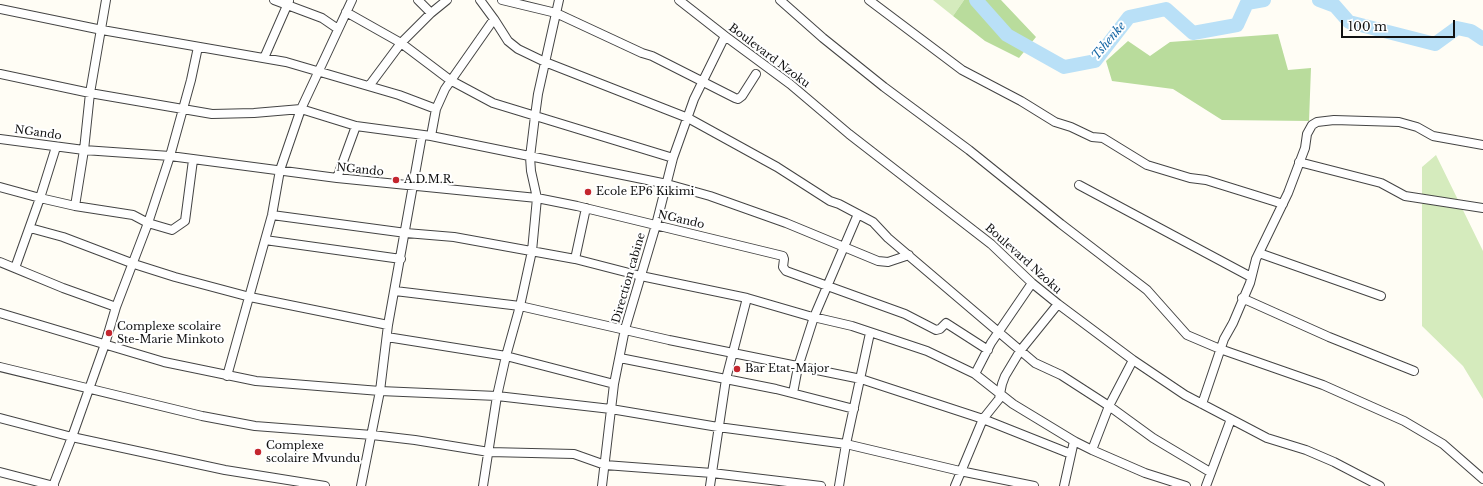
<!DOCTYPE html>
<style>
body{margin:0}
#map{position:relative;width:1483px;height:486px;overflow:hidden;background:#fffdf5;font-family:"Libre Baskerville",serif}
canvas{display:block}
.scale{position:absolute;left:1341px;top:20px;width:114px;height:18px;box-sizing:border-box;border:2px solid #111;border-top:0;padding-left:5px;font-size:12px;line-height:14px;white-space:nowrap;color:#111;-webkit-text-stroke:3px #fff;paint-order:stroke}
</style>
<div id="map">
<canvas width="1483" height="486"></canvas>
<div class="scale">100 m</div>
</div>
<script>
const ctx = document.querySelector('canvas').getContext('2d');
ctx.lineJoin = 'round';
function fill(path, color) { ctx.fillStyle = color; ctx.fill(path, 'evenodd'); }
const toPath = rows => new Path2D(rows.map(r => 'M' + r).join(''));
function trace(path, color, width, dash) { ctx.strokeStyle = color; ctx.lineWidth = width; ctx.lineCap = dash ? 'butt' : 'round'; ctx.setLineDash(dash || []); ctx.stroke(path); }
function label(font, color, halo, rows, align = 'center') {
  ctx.font = font + ' "Libre Baskerville",serif'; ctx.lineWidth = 4; ctx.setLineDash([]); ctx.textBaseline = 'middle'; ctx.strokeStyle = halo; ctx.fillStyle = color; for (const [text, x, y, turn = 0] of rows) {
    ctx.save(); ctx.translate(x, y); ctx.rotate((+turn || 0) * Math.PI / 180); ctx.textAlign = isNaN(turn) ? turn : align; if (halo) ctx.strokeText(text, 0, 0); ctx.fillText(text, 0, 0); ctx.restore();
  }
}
const green = toPath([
 [933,0,964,0,953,16],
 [1436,155,1483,251,1483,399,1463,366,1422,326,1422,167]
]);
const forest = toPath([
 [964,0,1001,0,1036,37,1019,58,985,41,953,16],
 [1278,34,1288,70,1311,68,1309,121,1222,120,1173,89,1112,81,1106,61,1128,41,1150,56,1170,42]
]);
const river = toPath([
 [976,0,1007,35,1064,67,1095,61,1129,17,1166,9,1193,33,1237,25,1247,3,1264,0],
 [1319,0,1335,6,1349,22,1435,44,1457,28,1471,31,1483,39]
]);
const minor = toPath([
 [274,0,322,18,338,29],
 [418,0,431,13],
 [480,0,494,19,508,41,518,49,545,62,688,118,777,167,830,201,839,204,873,222,888,238,1035,363,1061,375,1109,406,1153,438,1210,472],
 [502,0,556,13,642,53,652,56,735,98,738,99,742,96,756,74],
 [679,0,725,36,790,84,849,134,991,244,1032,283,1058,304,1133,360,1185,395,1267,438,1306,450,1334,462,1380,486],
 [780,0,823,38,884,87,969,150,1061,224,1147,290,1187,335,1220,349,1323,385,1404,421,1443,444,1483,479],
 [869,0,962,70,1021,101,1055,122,1071,127,1092,137,1103,138,1147,165,1190,178,1206,180,1283,204],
 [0,9,102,30,286,62,399,95,436,109],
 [346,12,401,43,450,80,493,103,673,158],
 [264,58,289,1],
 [0,74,90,93,212,114,254,113,301,109,356,126,431,136,667,184,710,196,786,223,878,261,888,262,909,255],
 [369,86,401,43,431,13,447,0],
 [431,136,436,109,445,89,494,19],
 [0,139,84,150,170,156,337,178,537,198,577,206,783,256,784,259,783,267,786,271,905,314,936,330,940,329,946,323,988,350],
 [1299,162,1381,183,1405,196,1483,208],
 [337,178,356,126],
 [1079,185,1251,277],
 [0,187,40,198,75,206,133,215,148,223,172,230,185,221,193,160],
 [75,206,84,150,90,93,106,0],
 [272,215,406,233,454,237,575,259,641,276,747,298,809,316,852,326,927,351,975,374,1013,404,1074,441,1092,450,1145,473,1186,486],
 [30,228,63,237,134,264,175,277,250,297,388,325],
 [265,240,401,259],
 [1259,253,1381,296],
 [575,259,586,208],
 [0,262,63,288,116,307],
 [15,268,40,198,56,147],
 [395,291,520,306,669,340,861,379,983,419,1071,454],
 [1242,298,1329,337,1414,371],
 [0,313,164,362,256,381,380,391,497,396,611,409,718,427,846,444,960,471,1034,486],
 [387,337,506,356,614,384],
 [620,358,776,389,854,409],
 [0,367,202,416,255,426,372,435,415,440,489,452,574,454,605,465,712,473,821,486],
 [975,374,991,343,1032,283],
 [227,376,265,240,272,215,280,170,301,109,352,0],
 [793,393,798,367,814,317,858,214],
 [1202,404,1224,339,1233,323,1250,283,1256,259,1288,193,1305,148,1307,134,1312,125,1317,122,1334,120,1399,122,1417,127,1433,136,1483,145],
 [0,418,72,437,225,470,325,486],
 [1092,450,1109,406,1133,360],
 [0,472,54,486],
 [53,486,72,437,105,344,116,307,148,223,170,156,191,80,198,47],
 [361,486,380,391,388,325,422,135],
 [483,486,497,396,506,356,520,306,532,251,537,198,531,171,530,157,535,116,538,94,559,0],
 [602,486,614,384,625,329,656,225,673,158,694,99,725,36],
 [710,486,726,379,747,298],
 [839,486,846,444,870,333],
 [955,486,983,419,999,399,1002,384,1005,376,1020,351,1058,304],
 [1064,486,1074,441],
 [1206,486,1231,419]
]);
const markers = [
 [396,180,4,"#c4262e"],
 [588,192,4,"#c4262e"],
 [109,333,4,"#c4262e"],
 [737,369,4,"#c4262e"],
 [258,452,4,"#c4262e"]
];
const streetNames = [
 ["Boulevard Nzoku",769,56,37],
 ["NGando",38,133,8],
 ["NGando",360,170,6],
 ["NGando",681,220,13],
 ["Boulevard Nzoku",1023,259,42],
 ["Direction cabine",629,278,-74]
];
const poiNames = [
 ["A.D.M.R.",404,180],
 ["Ecole EP6 Kikimi",596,192],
 ["Complexe scolaire",117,327],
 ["Ste-Marie Minkoto",117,340],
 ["Bar Etat-Major",745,369],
 ["Complexe",266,446],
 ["scolaire Mvundu",266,459]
];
const waterNames = [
 ["Tshenke",1109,41,-50]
];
fill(green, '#d5ebbd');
fill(forest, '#b9dc9c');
trace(river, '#b9e0f7', 14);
trace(minor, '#444', 10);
trace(minor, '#fff', 8);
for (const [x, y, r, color] of markers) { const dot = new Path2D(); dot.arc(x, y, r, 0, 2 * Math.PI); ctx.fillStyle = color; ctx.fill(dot); trace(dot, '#fff', 1.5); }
label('11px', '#111', '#fff', streetNames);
label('11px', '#111', '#fff', poiNames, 'left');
label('italic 12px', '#1768a6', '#fff', waterNames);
</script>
